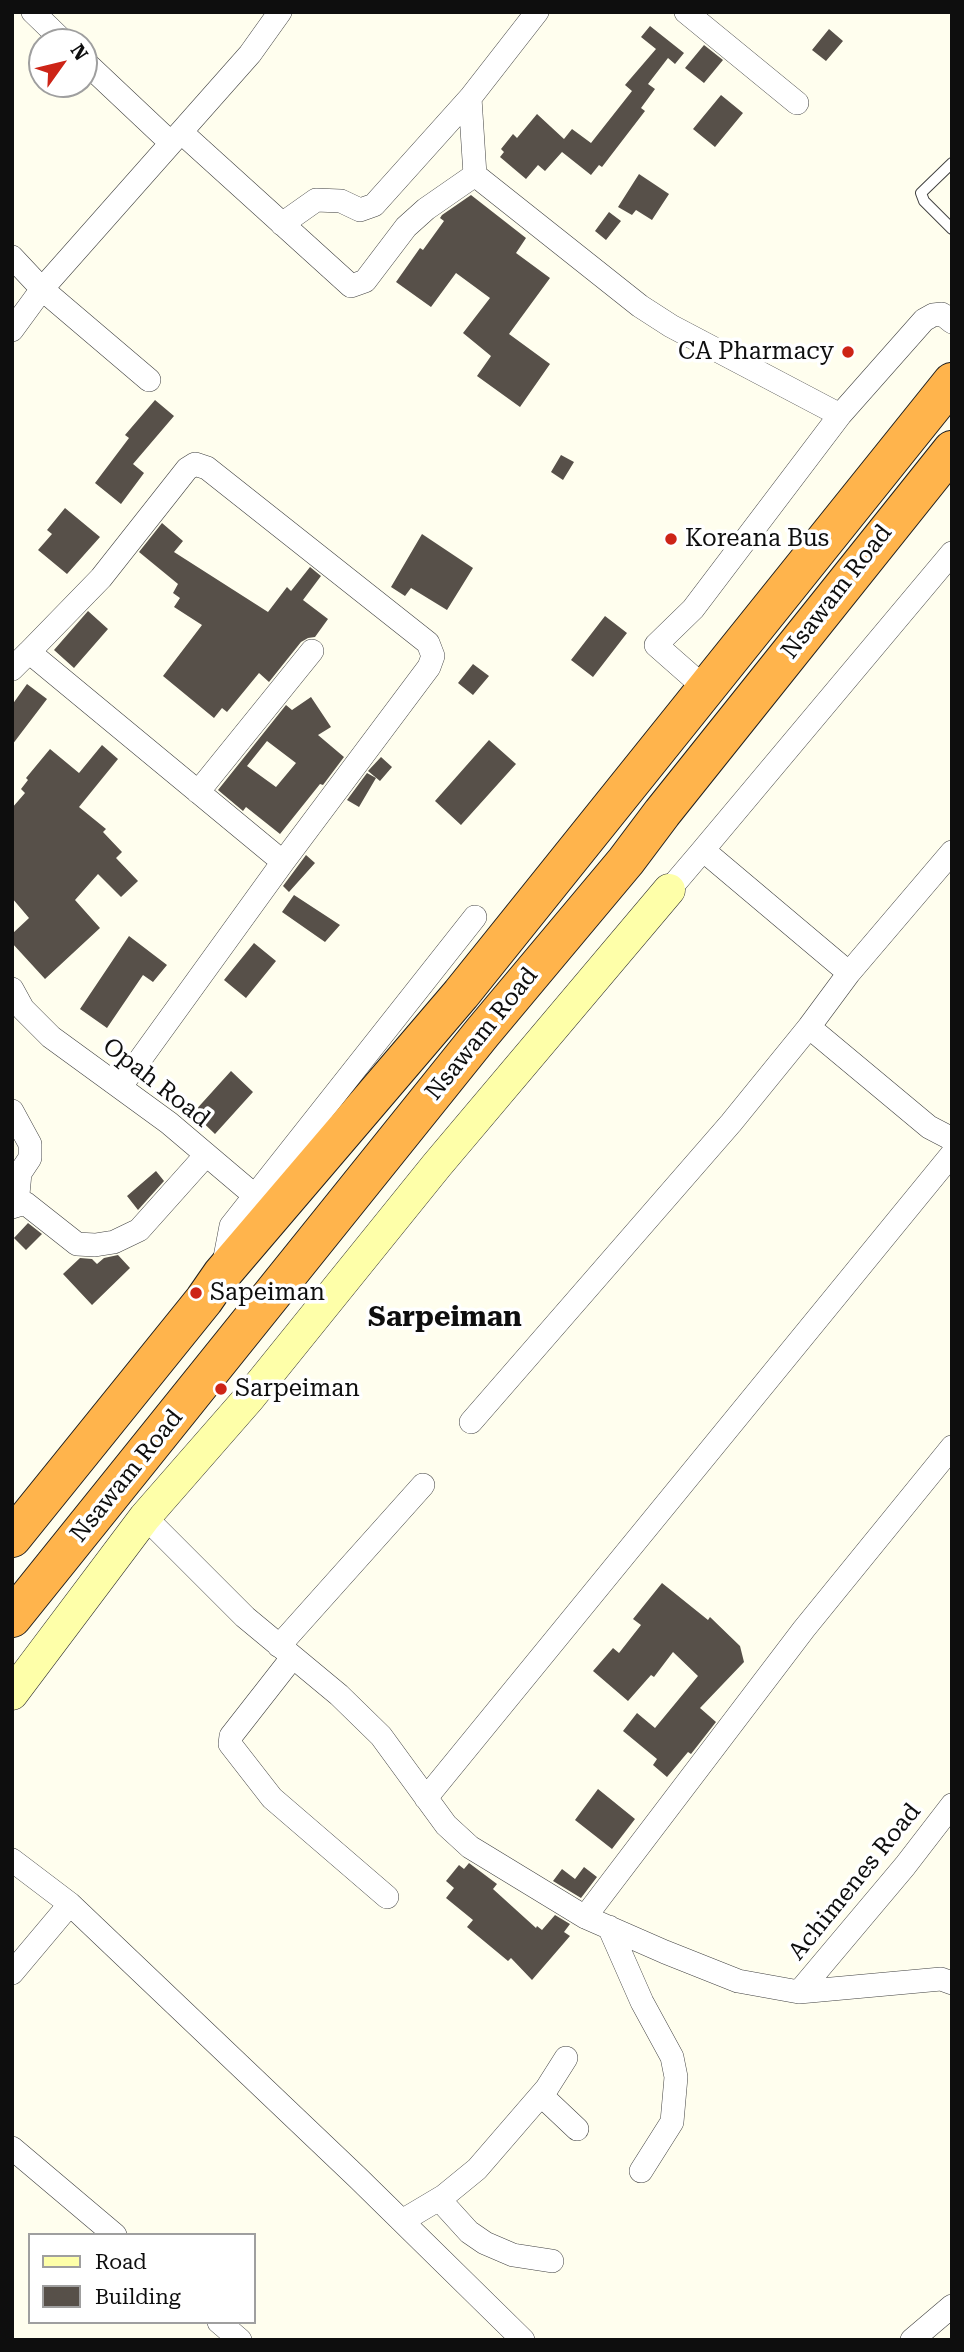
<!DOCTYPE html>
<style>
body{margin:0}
#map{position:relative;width:964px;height:2352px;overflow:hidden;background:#fffeee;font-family:"Roboto Serif",serif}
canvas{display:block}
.frame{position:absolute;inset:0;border:14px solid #0e0e0e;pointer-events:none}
.legend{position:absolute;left:28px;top:2233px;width:228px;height:91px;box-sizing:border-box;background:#fff;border:2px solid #9f9f9f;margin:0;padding:9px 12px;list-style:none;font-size:21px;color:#0e0e0e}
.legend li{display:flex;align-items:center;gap:14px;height:35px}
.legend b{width:35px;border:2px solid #9f9f9f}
.north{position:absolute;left:28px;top:28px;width:70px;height:70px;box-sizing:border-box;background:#fff;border:2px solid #9f9f9f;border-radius:50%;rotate:56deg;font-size:19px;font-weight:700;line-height:28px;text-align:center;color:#0e0e0e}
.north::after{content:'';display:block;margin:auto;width:24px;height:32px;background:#cd2417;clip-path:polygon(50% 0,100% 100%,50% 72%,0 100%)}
</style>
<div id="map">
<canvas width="964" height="2352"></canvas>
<div class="frame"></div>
<ul class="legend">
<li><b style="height:9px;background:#feffa9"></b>Road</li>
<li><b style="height:19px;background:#575049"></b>Building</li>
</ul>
<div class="north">N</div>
</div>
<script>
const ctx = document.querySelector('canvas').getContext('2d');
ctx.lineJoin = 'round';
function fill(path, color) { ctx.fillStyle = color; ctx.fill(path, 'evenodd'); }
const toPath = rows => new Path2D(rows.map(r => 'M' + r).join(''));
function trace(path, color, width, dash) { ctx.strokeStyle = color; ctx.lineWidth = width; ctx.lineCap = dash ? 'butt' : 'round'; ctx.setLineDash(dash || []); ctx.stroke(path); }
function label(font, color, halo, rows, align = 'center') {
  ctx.font = font + ' "Roboto Serif",serif'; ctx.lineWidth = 7; ctx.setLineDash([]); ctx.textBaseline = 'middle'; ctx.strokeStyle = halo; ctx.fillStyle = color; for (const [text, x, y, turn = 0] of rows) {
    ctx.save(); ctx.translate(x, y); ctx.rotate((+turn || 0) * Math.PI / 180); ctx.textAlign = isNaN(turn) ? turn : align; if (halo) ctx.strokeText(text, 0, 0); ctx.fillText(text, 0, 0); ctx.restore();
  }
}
const building = toPath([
 [650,26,684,53,675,64,668,58,648,84,655,89,641,108,645,111,602,167,599,165,591,175,562,152,545,171,538,165,526,179,500,157,504,152,501,149,513,134,517,138,537,114,564,139,572,129,591,143,632,91,625,85,656,49,641,37],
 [829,29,843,41,826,61,812,50],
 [704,45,723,60,704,83,685,68],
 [721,95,743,113,715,147,693,129],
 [639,174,669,194,652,220,636,210,632,215,618,207],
 [471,195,526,238,516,253,550,278,509,334,550,364,520,407,477,376,491,356,463,333,490,298,456,273,431,307,396,282,420,248,423,250,444,221,440,218,442,215],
 [609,212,621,221,606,240,595,231],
 [155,400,174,416,133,464,144,473,121,504,95,483,129,438,125,435],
 [561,455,574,462,563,480,551,472],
 [65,508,100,537,67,574,38,550,52,534,47,530],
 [162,523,183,541,174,552,268,612,287,587,291,591,310,567,321,576,303,600,328,619,315,637,308,638,301,642,269,682,259,673,227,712,222,708,214,718,163,676,202,625,174,607,180,598,173,593,178,584,139,552],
 [422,534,473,568,447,610,411,588,405,596,391,587],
 [88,611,108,629,74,668,54,650],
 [605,616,627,633,593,677,571,660],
 [473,664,489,676,473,695,458,683],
 [27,684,47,699,12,745,12,705],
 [311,697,331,727,318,735,344,757,323,785,320,784,280,834,246,807,243,811,218,790,286,705,292,710],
 [267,741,296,763,276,787,247,766],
 [489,740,516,764,461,825,435,801],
 [102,745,118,759,79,807,106,829,103,832,122,852,116,858,138,881,121,897,98,874,75,900,100,928,45,979,12,943,12,934,29,918,12,898,12,808,25,793,21,789,28,780,26,778,50,749,79,773],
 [381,757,392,767,380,781,368,771],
 [367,773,376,778,359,807,347,800],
 [306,855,315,863,289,892,283,886],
 [294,895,340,925,325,942,282,912],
 [129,936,167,965,153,982,143,975,107,1028,80,1009],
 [254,943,276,961,246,998,224,980],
 [231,1071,253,1092,215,1134,193,1113],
 [156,1171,164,1181,138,1210,127,1196],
 [28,1223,42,1234,26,1250,14,1238],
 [118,1255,130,1268,92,1305,63,1274,80,1258,92,1259,97,1264,104,1258],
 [662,1583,708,1620,710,1617,740,1646,744,1662,700,1708,716,1722,691,1754,688,1752,667,1777,653,1765,657,1759,623,1731,637,1713,655,1728,698,1676,673,1652,654,1677,651,1675,628,1701,593,1671,613,1648,619,1653,641,1625,633,1619],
 [598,1789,635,1819,612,1849,575,1820],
 [469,1863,497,1884,493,1889,536,1928,537,1926,542,1930,555,1915,570,1924,564,1932,570,1936,532,1980,511,1958,508,1961,467,1927,473,1920,446,1898,454,1888,446,1881,459,1865,464,1869],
 [584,1867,597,1877,581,1898,553,1881,562,1869,575,1879]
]);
const lane = toPath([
 [952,163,921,193,924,201,952,229]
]);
const street = toPath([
 [33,12,64,42],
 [686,12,797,103],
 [84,61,171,143],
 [470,98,475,175,640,306,671,326,840,415],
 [181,132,351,286,365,281,406,227,426,209,475,175],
 [282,224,316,200,341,201,360,210,374,205,470,98,537,12],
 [12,257,42,289,149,380],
 [12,330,42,289,250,54,280,12],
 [29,652,101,578,187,469,195,464,207,468,428,643,433,656,429,667,283,862,121,1086],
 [12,669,29,652,283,862],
 [706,689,656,645,693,609,840,415,924,320,933,315,942,314,952,322],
 [198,792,312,651],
 [669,890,703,850],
 [849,973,703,850,952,553],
 [12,989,23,1009,51,1037,169,1123,267,1206],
 [809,1027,929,1127,952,1139],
 [12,1111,30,1144,30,1158,20,1173,17,1205],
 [12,1207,25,1203,77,1244,95,1245,114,1242,139,1230,206,1155],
 [223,1268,231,1226,475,917],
 [471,1422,731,1123,809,1027,849,973,952,852],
 [145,1517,245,1617,339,1695,381,1736,446,1825,470,1847,585,1917,665,1952,738,1981,799,1992,941,1979,952,1983],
 [279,1646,423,1485],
 [292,1658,231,1736,230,1744,272,1798,387,1897],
 [426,1798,952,1154],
 [12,1860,70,1904,358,2178,523,2340],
 [585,1917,804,1629,952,1447],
 [609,1927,642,2002,672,2057,676,2077,672,2122,641,2171],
 [12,1973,70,1904],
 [799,1992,905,1866,952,1805],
 [541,2095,577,2129],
 [12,2148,115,2235],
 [439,2199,469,2232,485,2243,513,2255,552,2261],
 [402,2221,444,2196,477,2169,547,2088,566,2058],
 [219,2322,240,2340],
 [912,2340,952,2306]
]);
const secondary = toPath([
 [12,1694,145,1517,249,1398,437,1165,669,890]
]);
const highway = toPath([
 [12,1538,204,1300,222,1274,461,994,952,382],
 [12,1618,482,1033,626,861,662,813,952,450]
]);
const markers = [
 [848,352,7,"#cd2417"],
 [671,539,7,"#cd2417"],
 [196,1293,7,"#cd2417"],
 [221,1389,7,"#cd2417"]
];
const poiNames = [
 ["CA Pharmacy",834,352,"right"],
 ["Koreana Bus",685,539],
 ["Sapeiman",210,1293],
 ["Sarpeiman",235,1389]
];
const streetNames = [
 ["Nsawam Road",837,592,-52],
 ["Nsawam Road",482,1034,-51],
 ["Opah Road",156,1083,38],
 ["Nsawam Road",127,1476,-51],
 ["Achimenes Road",855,1882,-51]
];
const quarterNames = [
 ["Sarpeiman",445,1318]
];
fill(building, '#575049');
trace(lane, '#414141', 12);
trace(street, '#414141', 24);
trace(secondary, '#303030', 33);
trace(highway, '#1f1f1f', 40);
trace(lane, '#fff', 10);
trace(street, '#fff', 23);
trace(secondary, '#feffa9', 32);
trace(highway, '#ffb44c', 38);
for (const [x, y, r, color] of markers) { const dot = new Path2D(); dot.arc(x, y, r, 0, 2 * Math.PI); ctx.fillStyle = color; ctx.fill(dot); trace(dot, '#fff', 2.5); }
label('24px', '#0e0e0e', '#fff', poiNames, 'left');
label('24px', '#0e0e0e', '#fff', streetNames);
label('bold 28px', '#0e0e0e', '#fff', quarterNames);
</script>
